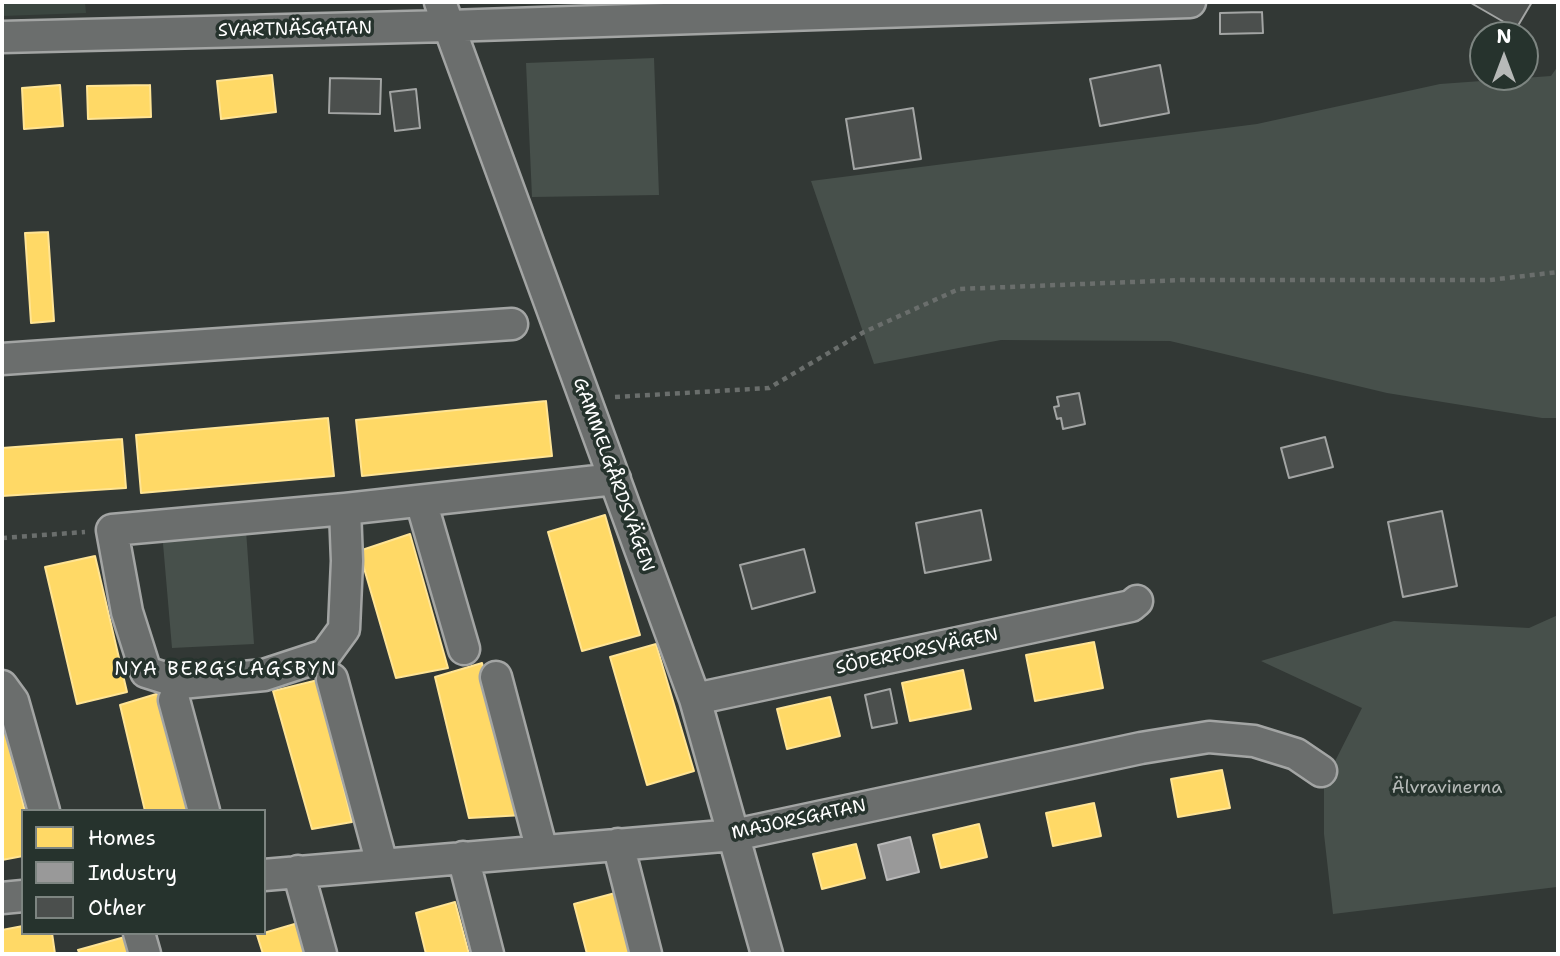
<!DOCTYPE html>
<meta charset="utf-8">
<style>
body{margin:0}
#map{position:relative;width:1560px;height:956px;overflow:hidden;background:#323835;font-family:"Shantell Sans",sans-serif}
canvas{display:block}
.frame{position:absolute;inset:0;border:4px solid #fff;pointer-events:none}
.legend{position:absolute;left:21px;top:809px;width:245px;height:126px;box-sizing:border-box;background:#26332d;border:2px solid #7d8581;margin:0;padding:9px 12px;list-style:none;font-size:21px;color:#fff}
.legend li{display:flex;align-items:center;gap:14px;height:35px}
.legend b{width:35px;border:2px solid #7d8581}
.north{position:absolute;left:1469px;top:21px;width:70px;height:70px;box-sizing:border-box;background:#26332d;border:2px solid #7d8581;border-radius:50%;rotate:0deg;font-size:19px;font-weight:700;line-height:28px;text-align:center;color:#fff}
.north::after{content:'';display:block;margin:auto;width:24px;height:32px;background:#b7b9b8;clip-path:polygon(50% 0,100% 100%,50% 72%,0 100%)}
</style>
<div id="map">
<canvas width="1560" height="956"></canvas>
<div class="frame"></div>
<ul class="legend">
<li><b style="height:19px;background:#ffd966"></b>Homes</li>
<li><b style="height:19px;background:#999"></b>Industry</li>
<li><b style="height:19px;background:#4b4f4d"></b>Other</li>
</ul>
<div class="north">N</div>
</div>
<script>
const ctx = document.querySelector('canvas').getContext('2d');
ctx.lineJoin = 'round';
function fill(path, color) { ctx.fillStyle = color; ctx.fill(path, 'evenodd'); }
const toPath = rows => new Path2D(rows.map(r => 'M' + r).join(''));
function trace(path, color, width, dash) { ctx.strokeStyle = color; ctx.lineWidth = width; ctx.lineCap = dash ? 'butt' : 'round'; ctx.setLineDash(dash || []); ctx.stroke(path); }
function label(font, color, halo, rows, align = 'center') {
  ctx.font = font + ' "Shantell Sans",sans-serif'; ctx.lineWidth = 7; ctx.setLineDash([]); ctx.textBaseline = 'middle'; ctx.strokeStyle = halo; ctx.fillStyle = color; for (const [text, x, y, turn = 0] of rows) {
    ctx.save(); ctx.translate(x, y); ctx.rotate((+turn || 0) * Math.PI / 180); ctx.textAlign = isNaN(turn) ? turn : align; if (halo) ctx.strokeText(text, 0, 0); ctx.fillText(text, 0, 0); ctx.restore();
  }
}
const built = toPath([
 [2,2,85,2,86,13,2,16]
]);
const green = toPath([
 [654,58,659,195,532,197,526,63],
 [1558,66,1558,418,1542,418,1387,393,1170,341,1001,340,874,364,811,181,1257,124,1440,84,1551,76],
 [246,530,254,644,172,648,162,532],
 [1558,615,1558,893,1557,887,1333,914,1324,834,1324,783,1362,708,1261,661,1394,621,1529,628]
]);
const homes = toPath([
 [272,75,276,112,221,119,217,81,272,75],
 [60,85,63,126,24,129,22,88,60,85],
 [150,85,151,117,88,119,87,86,150,85],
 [48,232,54,321,31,323,25,233,48,232],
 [546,401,552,456,362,476,356,420,546,401],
 [328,418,334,476,141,493,136,435,328,418],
 [122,439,126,488,2,496,2,448,122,439],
 [605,515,640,635,582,651,548,532,605,515],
 [410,534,448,668,396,678,359,551,410,534],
 [95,556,127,692,77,704,45,567,95,556],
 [1094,642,1103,688,1035,701,1026,655,1094,642],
 [656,644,694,771,647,785,610,657,656,644],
 [482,663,524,815,469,818,435,677,482,663],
 [963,670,971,709,910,721,902,683,963,670],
 [318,680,352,822,312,829,273,691,318,680],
 [163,692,195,811,145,811,120,705,163,692],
 [830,697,840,736,787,749,777,709,830,697],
 [2,719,25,811,23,811,23,856,2,860,2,719],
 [1222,770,1230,808,1178,817,1171,779,1222,770],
 [1094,803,1101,836,1053,846,1046,813,1094,803],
 [979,824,987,857,941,868,933,835,979,824],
 [856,844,865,878,822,889,813,854,856,844],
 [619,892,635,954,587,954,574,904,619,892],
 [455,902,469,954,426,954,416,913,455,902],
 [298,923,306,954,263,954,257,935,298,923],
 [23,926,23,933,52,933,55,954,2,954,2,930,23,926],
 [132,935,137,954,80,954,78,950,132,935]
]);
const industry = toPath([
 [910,837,919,872,887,880,878,845,910,837]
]);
const building = toPath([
 [1472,2,1532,2,1516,29,1471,3,1472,2],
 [1262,12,1263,33,1220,34,1220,13,1262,12],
 [1160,65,1169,113,1100,126,1090,79,1160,65],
 [330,78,381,79,380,114,329,113,330,78],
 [416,89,420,128,395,131,390,92,416,89],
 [913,108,921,159,854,169,846,119,913,108],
 [1079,393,1085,424,1063,429,1061,418,1057,419,1054,407,1059,406,1057,397,1079,393],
 [1325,437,1333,467,1289,478,1281,448,1325,437],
 [981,510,991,560,925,573,916,523,981,510],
 [1442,511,1457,586,1403,597,1388,522,1442,511],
 [804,549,815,592,752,609,740,565,804,549],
 [890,689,897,723,872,728,865,695,890,689]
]);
const path = toPath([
 [615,397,769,388,864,332,959,289,1182,280,1490,280,1558,272],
 [2,538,85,532]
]);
const minor = toPath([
 [440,2,695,699,767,954],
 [2,37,448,26,1190,2],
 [2,359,512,324],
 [421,501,464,649],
 [345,509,347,561,344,629,325,655,264,675,181,683,146,672,127,612,112,530,345,509,615,479],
 [496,677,542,851],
 [332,679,382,864],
 [2,686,13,701,44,811],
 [695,699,1131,606,1137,601],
 [174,700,204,811],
 [618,844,646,954],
 [463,857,488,954],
 [298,871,321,954],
 [264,875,734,835,1141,748,1209,737,1254,741,1296,754,1321,771],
 [2,898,23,896],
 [139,933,145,954]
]);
const streetNames = [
 ["SVARTNÄSGATAN",295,30,-1],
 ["GAMMELGÅRDSVÄGEN",613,475,70],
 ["SÖDERFORSVÄGEN",917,652,-12],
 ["MAJORSGATAN",799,820,-12]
];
const parkNames = [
 ["Älvravinerna",1447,788]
];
const neighbourhoodNames = [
 ["NYA BERGSLAGSBYN",226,670]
];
fill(built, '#3b4640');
fill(green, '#47504b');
fill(homes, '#ffd966');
trace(homes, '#ffe494', 2);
fill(industry, '#999');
trace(industry, '#b8b8b8', 2);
fill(building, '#4b4f4d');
trace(building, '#a3a5a4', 2);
trace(minor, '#a3a5a4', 35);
trace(path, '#6a6e6c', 4.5, [5, 5]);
trace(minor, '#6b6e6d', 30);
label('18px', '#fff', '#26332d', streetNames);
label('18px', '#b7bbb9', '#26332d', parkNames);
ctx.letterSpacing = '2px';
label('19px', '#fff', '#26332d', neighbourhoodNames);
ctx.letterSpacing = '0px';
</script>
